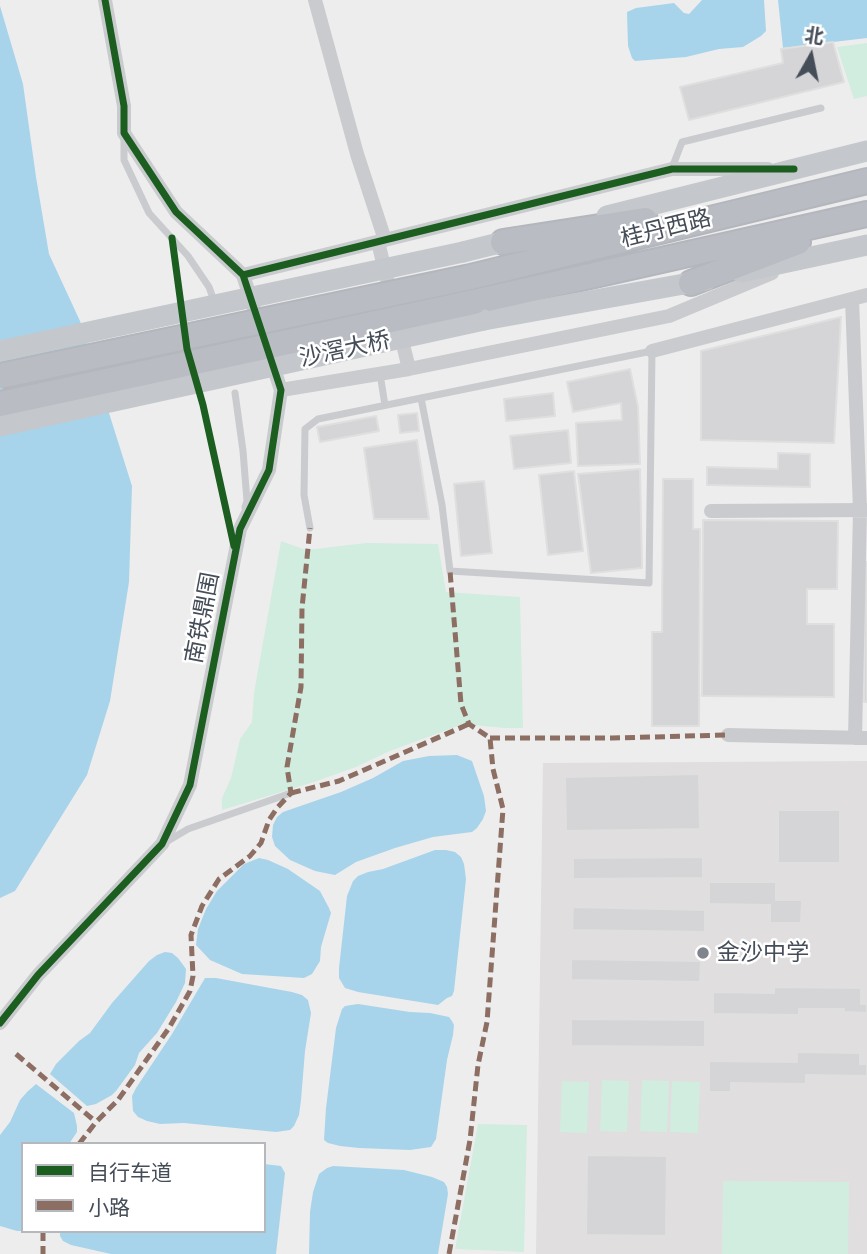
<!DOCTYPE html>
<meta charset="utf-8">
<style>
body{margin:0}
#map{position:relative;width:867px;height:1254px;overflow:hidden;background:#eeeded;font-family:"Open Sans","Noto Sans SC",sans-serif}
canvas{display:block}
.legend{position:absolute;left:21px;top:1142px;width:245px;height:91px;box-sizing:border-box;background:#fff;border:2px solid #b5b8bd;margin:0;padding:9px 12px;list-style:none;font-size:21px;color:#454d59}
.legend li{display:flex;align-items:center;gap:14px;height:35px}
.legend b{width:35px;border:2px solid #b5b8bd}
.north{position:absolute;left:776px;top:21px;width:70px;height:70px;-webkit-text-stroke:5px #fff;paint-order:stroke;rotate:9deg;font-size:19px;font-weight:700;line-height:28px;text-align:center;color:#454d59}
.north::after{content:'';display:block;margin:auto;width:24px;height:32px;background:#454d59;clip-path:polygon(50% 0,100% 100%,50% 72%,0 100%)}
</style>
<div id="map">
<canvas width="867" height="1254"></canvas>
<ul class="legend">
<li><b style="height:9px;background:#1b5e20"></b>自行车道</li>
<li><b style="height:9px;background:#8d6e63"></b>小路</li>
</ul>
<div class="north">北</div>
</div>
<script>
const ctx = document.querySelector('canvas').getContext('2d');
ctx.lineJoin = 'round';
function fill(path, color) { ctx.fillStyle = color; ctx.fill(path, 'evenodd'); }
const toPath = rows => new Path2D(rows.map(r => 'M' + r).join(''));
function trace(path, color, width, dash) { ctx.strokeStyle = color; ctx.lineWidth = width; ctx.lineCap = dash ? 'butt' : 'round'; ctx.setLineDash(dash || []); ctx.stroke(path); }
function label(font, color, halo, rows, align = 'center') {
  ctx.font = font + ' "Open Sans","Noto Sans SC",sans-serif'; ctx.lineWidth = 5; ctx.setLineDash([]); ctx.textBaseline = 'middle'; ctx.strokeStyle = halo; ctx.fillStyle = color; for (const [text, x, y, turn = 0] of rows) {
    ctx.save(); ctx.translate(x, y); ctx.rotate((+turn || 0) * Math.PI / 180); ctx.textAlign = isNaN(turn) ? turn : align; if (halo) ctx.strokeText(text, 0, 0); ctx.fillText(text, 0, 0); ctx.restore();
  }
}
const education = toPath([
 [867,761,867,1254,536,1254,543,763]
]);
const green = toPath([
 [867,43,867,96,854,99,837,47],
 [281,541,306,550,366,543,438,544,446,592,520,597,523,728,504,728,463,724,390,751,356,767,314,782,222,810,222,798,231,778,240,739,252,722,254,693],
 [602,1080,629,1081,627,1132,600,1131],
 [642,1080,669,1081,667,1132,640,1131],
 [562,1081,589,1082,587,1133,560,1132],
 [672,1081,700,1082,698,1133,670,1132],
 [478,1124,527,1125,524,1252,455,1249],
 [723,1181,849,1182,848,1254,722,1254]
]);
const water = toPath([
 [702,0,764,0,766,31,761,36,743,47,719,49,686,57,635,61,632,58,628,46,627,12,636,8,674,3,684,13,689,14],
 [778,0,867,0,867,38,783,48],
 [0,6,23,84,36,177,49,254,80,321,132,486,129,582,110,701,87,775,15,891,0,898],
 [457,755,472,761,484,796,486,811,483,819,477,828,472,832,433,837,395,848,356,862,335,875,315,871,290,860,275,846,272,837,273,825,277,817,283,812,341,792,373,778,403,761,429,756],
 [435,850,446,850,455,852,461,857,464,864,466,879,454,991,452,996,447,998,438,1005,358,992,345,988,339,978,339,968,347,896,353,881,358,876,368,872,383,869],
 [259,858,268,860,288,869,320,891,329,908,331,913,321,947,320,961,312,974,304,978,242,974,210,960,196,945,198,929,206,909,217,891,244,864],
 [165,952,172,953,178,958,186,969,185,983,176,1002,157,1033,139,1053,135,1065,116,1091,112,1095,96,1104,87,1106,50,1074,56,1064,79,1041,90,1033,112,1003,149,961,157,955],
 [205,978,216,978,292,992,302,995,308,1000,311,1013,305,1051,301,1100,299,1115,294,1126,290,1130,276,1132,184,1123,160,1124,147,1121,138,1117,133,1111,132,1096,136,1088,172,1034],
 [358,1004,410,1012,430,1013,449,1017,452,1021,454,1025,453,1035,447,1060,436,1139,431,1147,410,1150,359,1148,340,1146,328,1143,324,1140,326,1108,336,1028,342,1009,345,1006],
 [36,1084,74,1113,77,1126,77,1132,69,1144,23,1144,23,1231,17,1231,0,1226,0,1135,10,1122,20,1100,27,1092],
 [264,1164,281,1166,285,1173,276,1254,111,1254,71,1245,63,1241,60,1236,60,1231,264,1231],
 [333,1166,404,1170,432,1177,444,1182,447,1187,448,1194,438,1254,309,1254,310,1212,313,1192,319,1174,327,1168]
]);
const building = toPath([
 [833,42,844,82,689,120,680,87,783,63,781,49,833,42],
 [841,317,834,443,701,440,701,351,841,317],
 [630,369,638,407,640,464,578,466,576,423,622,420,621,403,573,412,567,382,630,369],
 [553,393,555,416,506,421,504,399,553,393],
 [417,413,419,431,400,433,398,415,417,413],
 [376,416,379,431,320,442,317,427,376,416],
 [568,430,571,463,514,469,510,436,568,430],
 [417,440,429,519,374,519,364,448,417,440],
 [778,453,810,454,810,487,707,485,707,467,778,469,778,453],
 [640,469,642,568,591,573,578,474,640,469],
 [574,471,583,551,548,555,539,475,574,471],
 [663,479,693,479,693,529,700,529,699,726,652,726,652,632,662,632,663,479],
 [484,481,492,553,461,556,454,484,484,481],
 [703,520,838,521,837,589,807,589,807,624,834,624,834,697,702,696,703,520],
 [865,562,867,562,867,702,864,702,865,562],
 [699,774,700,829,566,831,565,777,699,774],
 [778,810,840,810,840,863,778,863,778,810],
 [703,857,703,878,573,879,573,858,703,857],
 [709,882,776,882,776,900,802,900,801,923,770,923,770,905,709,904,709,882],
 [573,907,705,910,705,932,572,930,573,907],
 [571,959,701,961,700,982,571,980,571,959],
 [774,987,861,988,861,1004,867,1004,867,1013,844,1012,844,1009,799,1009,799,1015,713,1014,713,992,774,993,774,987],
 [571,1019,705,1020,705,1047,571,1046,571,1019],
 [797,1052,860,1053,860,1064,867,1064,867,1076,806,1075,806,1084,731,1083,731,1092,709,1092,709,1061,797,1062,797,1052],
 [587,1155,667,1156,666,1236,586,1235,587,1155]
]);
const lane = toPath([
 [124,137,124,160,149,213,188,256,209,287,213,298],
 [672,168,682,142,821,108],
 [380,374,385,405],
 [235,393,243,451,247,501,245,507],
 [310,528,304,495,305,429,318,419,652,351,649,583,450,571,442,505,421,398],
 [166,842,188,829,291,793]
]);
const street = toPath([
 [105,0,124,106,124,133,176,212,243,275,260,327],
 [315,0,357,154,385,240],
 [378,242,409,369],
 [243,275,672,169,768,169],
 [852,299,860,510,855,738],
 [652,351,867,295],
 [281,390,409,369,669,316,772,273],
 [711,511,867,510],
 [728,735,867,738],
 [0,1023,38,975,162,844,190,785,240,529,269,470,281,390,271,360]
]);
const primary = toPath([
 [607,216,867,151],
 [463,252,519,238],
 [741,272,867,245],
 [484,320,706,280]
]);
const highway = toPath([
 [503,242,645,220],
 [466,278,867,181],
 [691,283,798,242],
 [474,302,867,214]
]);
const primaryBridge = toPath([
 [0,351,463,252],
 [0,426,484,320]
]);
const highwayBridge = toPath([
 [0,376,466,278],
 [0,404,474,302]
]);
const quiet = toPath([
 [490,738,612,738,728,735],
 [291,793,339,781,469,724],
 [16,1054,96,1122],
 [79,1144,96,1122,118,1100,169,1028,190,991,193,976,191,935,202,906,219,879,250,856,261,843,269,820,277,808,291,793,287,767,301,687,302,608,310,528],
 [43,1231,43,1254],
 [449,1254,470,1140,478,1065,487,1022,503,809,493,769,490,738,469,724,461,704,450,571]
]);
const cycleway = toPath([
 [172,238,187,349,203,405,234,546],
 [243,275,672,169,794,169],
 [0,1023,38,975,162,844,190,785,240,529,269,470,281,390,243,275,176,212,124,133,124,106,105,0]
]);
const markers = [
 [703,953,7,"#80858d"]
];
const streetNames = [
 ["桂丹西路",666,229,-14],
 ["沙滘大桥",345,350,-12],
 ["南铁鼎围",203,618,-79]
];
const poiNames = [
 ["金沙中学",717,953]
];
fill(education, '#e0dedf');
fill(green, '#d1eddf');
fill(water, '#a7d4ea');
fill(building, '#d5d5d7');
trace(building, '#dfdfe0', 2);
trace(highway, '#b3b6bc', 28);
trace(lane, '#c9cbce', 7);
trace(street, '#c9cbce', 14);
trace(primary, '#c4c8cc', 21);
trace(highway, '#b9bdc3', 24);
trace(highwayBridge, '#b3b6bc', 28, []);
trace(primaryBridge, '#c4c8cc', 21);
trace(highwayBridge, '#b9bdc3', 24);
trace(quiet, '#8d6e63', 5, [10, 5]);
trace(cycleway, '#1b5e20', 7);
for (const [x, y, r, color] of markers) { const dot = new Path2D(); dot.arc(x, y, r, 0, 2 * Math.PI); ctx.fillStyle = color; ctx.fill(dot); trace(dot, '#fff', 2.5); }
label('23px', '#454d59', '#fff', streetNames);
label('23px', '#454d59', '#fff', poiNames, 'left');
</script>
